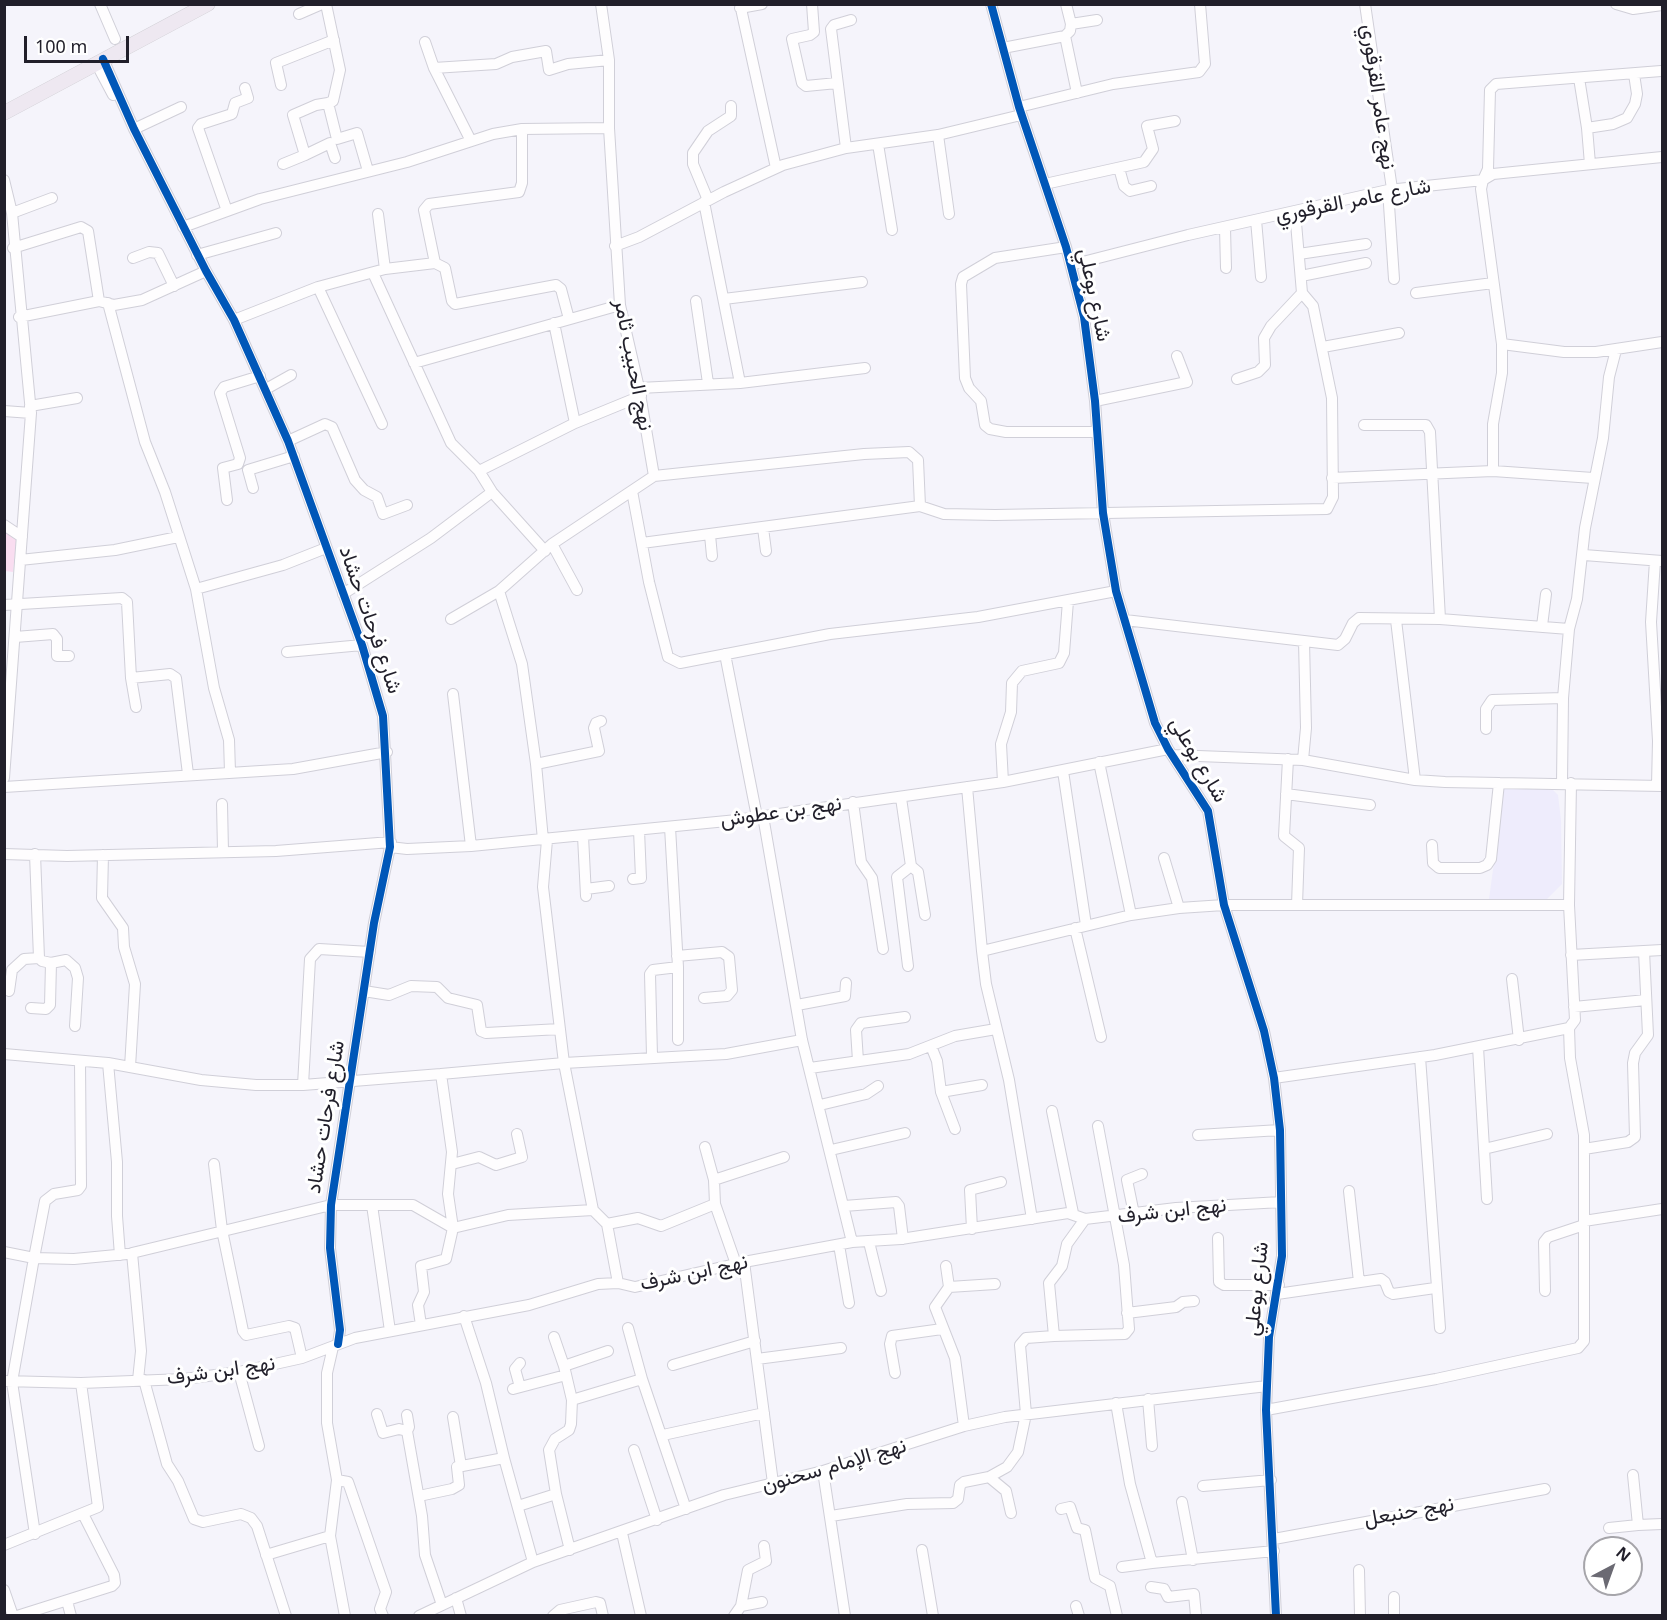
<!DOCTYPE html>
<meta charset="utf-8">
<style>
body{margin:0}
#map{position:relative;width:1667px;height:1620px;overflow:hidden;background:#f5f4fb;font-family:"Noto Sans",sans-serif}
canvas{display:block}
.frame{position:absolute;inset:0;border:6px solid #211f2a;pointer-events:none}
.north{position:absolute;left:1583px;top:1536px;width:60px;height:60px;box-sizing:border-box;background:#fff;border:2px solid #a6a5aa;border-radius:50%;rotate:41deg;font-size:16px;font-weight:700;line-height:24px;text-align:center;color:#211f2a}
.north::after{content:'';display:block;margin:auto;width:21px;height:27px;background:#6b6a73;clip-path:polygon(50% 0,100% 100%,50% 72%,0 100%)}
.scale{position:absolute;left:24px;top:36px;width:105px;height:27px;box-sizing:border-box;border:3px solid #211f2a;border-top:0;padding-left:8px;font-size:18px;line-height:21px;white-space:nowrap;color:#211f2a;-webkit-text-stroke:4px #fff;paint-order:stroke}
</style>
<div id="map">
<canvas width="1667" height="1620"></canvas>
<div class="frame"></div>
<div class="north">N</div>
<div class="scale">100 m</div>
</div>
<script>
const ctx = document.querySelector('canvas').getContext('2d');
ctx.lineJoin = 'round';
function fill(path, color) { ctx.fillStyle = color; ctx.fill(path, 'evenodd'); }
const toPath = rows => new Path2D(rows.map(r => 'M' + r).join(''));
function trace(path, color, width, dash) { ctx.strokeStyle = color; ctx.lineWidth = width; ctx.lineCap = dash ? 'butt' : 'round'; ctx.setLineDash(dash || []); ctx.stroke(path); }
function label(font, color, halo, rows, align = 'center') {
  ctx.font = font + ' "Noto Sans",Vazirmatn,sans-serif'; ctx.lineWidth = 6; ctx.setLineDash([]); ctx.textBaseline = 'middle'; ctx.strokeStyle = halo; ctx.fillStyle = color; for (const [text, x, y, turn = 0] of rows) {
    ctx.save(); ctx.translate(x, y); ctx.rotate((+turn || 0) * Math.PI / 180); ctx.textAlign = isNaN(turn) ? turn : align; if (halo) ctx.strokeText(text, 0, 0); ctx.fillText(text, 0, 0); ctx.restore();
  }
}
const built = toPath([
 [1551,788,1558,795,1561,820,1562,884,1546,900,1489,899,1504,789]
]);
const green = toPath([
 [4,527,17,536,13,572,5,571]
]);
const minor = toPath([
 [100,4,115,39],
 [326,4,340,70,333,101,328,103,337,139,357,133,368,171],
 [740,4,776,168],
 [812,4,814,32,810,35,792,39,802,83,806,86,837,83],
 [991,4,1019,107,1066,247,1084,317,1095,401,1103,513,1116,591,1155,723,1168,749,1208,811,1224,905,1264,1031,1274,1078,1280,1130,1282,1256,1269,1337,1266,1410,1276,1616],
 [1365,4,1392,189],
 [1616,4,1633,9,1662,5],
 [740,8,762,4],
 [299,14,322,4],
 [1071,24,1097,20],
 [1065,36,1070,31,1071,24,1066,4],
 [425,42,434,68,471,141],
 [1003,48,1065,36,1077,93],
 [103,59,134,129,206,271,234,320,288,441,362,645,383,716,390,847,374,923,331,1205,330,1248,340,1330,338,1344],
 [96,63,113,95],
 [434,68,496,64,512,57,546,51,549,70,568,64,609,60],
 [1579,78,1587,128],
 [281,85,276,63,334,40],
 [1019,107,1113,84,1199,72,1205,64,1200,4],
 [134,129,181,107],
 [938,135,949,214],
 [878,144,892,230],
 [846,148,831,29,834,25,851,20],
 [305,155,330,143,335,158],
 [1662,157,1493,174,1483,180,1481,189,1502,344,1564,352,1596,352,1662,342],
 [283,164,305,155,293,115,316,105,328,103],
 [1590,164,1587,128,1613,124,1627,118,1635,104,1637,94,1634,74],
 [1119,168,1124,186,1130,191,1151,186],
 [4,180,12,213,31,413,4,778],
 [1045,184,1144,162,1153,149,1147,126,1175,121],
 [1388,190,1394,279],
 [708,200,693,164,693,153,708,131,731,116,731,106],
 [704,202,740,383],
 [227,211,198,128,201,124,232,114,235,103,248,98,245,88],
 [12,213,52,198],
 [378,214,385,269],
 [1256,220,1261,277],
 [183,227,260,199,407,162,493,134,522,129,609,128],
 [1225,228,1226,268],
 [615,246,639,237,724,192,783,165,846,148,938,135,1021,115],
 [1066,247,995,258,963,277,961,284,965,378,969,388,981,401,985,425,990,429,1006,432,1097,432],
 [13,248,81,227,88,231,99,301],
 [1299,254,1366,244],
 [197,255,276,233],
 [133,258,149,252,158,253,174,286],
 [435,263,445,268,452,301,455,304,556,285,561,289,569,319],
 [1071,265,1188,235,1388,190,1483,180,1488,169,1490,90,1496,84,1661,71],
 [373,273,451,443,479,471,492,492,545,551],
 [1301,276,1366,263],
 [318,287,382,424],
 [1416,293,1493,283],
 [724,299,862,282],
 [696,301,708,383],
 [108,303,145,442,165,492,196,589,214,688,229,740,230,772],
 [19,317,99,301,114,305,142,300,206,271],
 [234,320,318,287,385,269,435,263,424,210,429,204,519,192,522,183,522,129],
 [554,323,575,423],
 [1323,347,1399,333],
 [414,363,620,305],
 [1237,379,1258,372,1265,365,1264,338,1271,326,1302,293],
 [639,388,740,383,865,368],
 [266,389,291,375],
 [1095,401,1187,382,1177,356],
 [30,406,77,398],
 [4,411,31,413],
 [1364,425,1426,425,1430,432,1440,619,1569,629],
 [288,441,325,424,332,427,355,480,364,490,377,497,383,514,407,505],
 [479,471,575,423,641,396],
 [1493,471,1493,424,1502,373,1502,344],
 [654,476,864,454,909,452,918,460,920,506],
 [1332,478,1493,471,1593,478],
 [253,488,248,470,294,456],
 [632,491,649,582,668,657,680,663,830,634,978,617,1116,591],
 [227,500,223,468,238,464,240,458,220,393,224,387,260,376],
 [4,525,22,537],
 [763,528,766,551],
 [710,535,712,556],
 [642,543,920,506,944,514,995,515,1327,509,1333,497,1332,398,1313,306,1302,293,1295,211],
 [552,544,577,590],
 [1584,555,1662,561],
 [20,560,115,550,178,537],
 [1655,561,1651,622,1658,741,1657,785],
 [196,589,283,565,326,548],
 [499,591,522,664,536,764,543,840],
 [343,594,431,538,492,492],
 [4,605,122,598,127,602,131,678,136,707],
 [451,619,499,591,552,544,654,476,639,388,620,305,609,128,609,60,601,4],
 [1125,620,1338,645,1345,639,1353,623,1359,618,1440,619],
 [1396,620,1415,780],
 [1542,626,1546,594],
 [15,637,53,634,57,639,57,656,69,656],
 [287,652,362,645],
 [725,654,757,817],
 [131,678,170,674,176,678,188,774],
 [453,694,471,846],
 [1486,729,1486,709,1492,700,1563,698],
 [1172,755,1303,760,1415,780,1445,782,1662,786],
 [1288,759,1284,836,1299,848,1297,905],
 [1303,760,1306,728,1304,641],
 [1099,762,1131,915],
 [536,764,599,751,594,728,596,723,601,721],
 [1063,771,1086,925],
 [1003,782,1001,744,1011,712,1012,683,1022,671,1059,663,1064,653,1068,601],
 [1562,783,1563,698,1569,629,1577,599,1585,528,1603,438,1609,377,1616,350],
 [4,787,293,769,387,752],
 [967,787,982,951,1131,915,1179,908,1224,905,1569,905,1571,783],
 [1286,794,1370,805],
 [901,798,911,866,918,872,925,915],
 [853,802,861,862,872,878,883,949],
 [222,804,223,851],
 [763,816,802,1040,852,1242],
 [583,836,586,896],
 [547,840,543,887,564,1063,726,1054,802,1040],
 [1432,845,1433,863,1439,868,1480,868,1487,865,1491,859,1499,783],
 [390,847,407,849,471,846,737,820,1003,782,1168,749],
 [4,854,67,856,276,851,391,842],
 [35,854,39,958,42,961,51,963,66,960,75,968,78,978,75,1026],
 [103,855,102,898,123,928,124,947,135,984,130,1067],
 [1164,858,1179,908],
 [633,879,641,878,639,830],
 [586,889,609,886],
 [1075,928,1101,1037],
 [982,951,986,984,1009,1080,1032,1219],
 [1571,955,1662,950],
 [677,956,722,952,729,957,732,990,727,996,704,998],
 [908,966,897,877,911,866],
 [1512,979,1519,1040],
 [9,991,12,970,24,959,39,958],
 [364,991,389,995,411,986,437,987,448,998,477,1005,481,1031,486,1033,560,1029],
 [797,1005,845,996,846,983],
 [1574,1007,1646,1000],
 [31,1008,46,1009,50,1005,51,963],
 [678,1040,678,967],
 [931,1046,937,1061,941,1092,955,1129],
 [1478,1047,1487,1199],
 [4,1054,108,1063],
 [652,1056,650,974,653,970,678,967,670,827],
 [1420,1057,1440,1328],
 [80,1061,81,1186,78,1190,54,1194,45,1201,34,1258,74,1259,127,1254],
 [858,1061,856,1030,861,1023,905,1017],
 [810,1068,909,1054,955,1036,996,1029],
 [441,1074,564,1063,593,1210,607,1224,618,1283],
 [1274,1078,1435,1055,1569,1028,1575,1020,1569,905],
 [303,1085,310,959,319,949,370,952],
 [941,1092,982,1085],
 [820,1105,866,1094,878,1086],
 [1052,1111,1073,1213],
 [1198,1135,1280,1130],
 [1484,1149,1547,1134],
 [1584,1149,1628,1142,1635,1137,1633,1063,1635,1053,1648,1035,1644,951],
 [831,1150,905,1133],
 [214,1164,222,1230,243,1331,246,1335,289,1326,295,1328,302,1358],
 [452,1164,479,1157,496,1165,522,1157,517,1134],
 [714,1180,784,1157],
 [1349,1191,1359,1282],
 [715,1204,736,1264],
 [372,1205,390,1331],
 [844,1206,896,1202,899,1206,903,1239],
 [1134,1214,1127,1180,1142,1174],
 [1085,1219,1067,1244,1062,1266,1049,1283,1054,1336,1125,1334,1129,1329,1124,1265,1098,1126],
 [1584,1221,1662,1209],
 [607,1224,638,1218,661,1226,715,1204,714,1180,705,1147],
 [972,1229,970,1190,1001,1182],
 [1218,1238,1219,1282,1224,1285,1279,1285],
 [869,1242,881,1291],
 [839,1245,849,1303],
 [4,1252,34,1258,12,1382,35,1534],
 [120,1255,117,1216,117,1162,108,1063,201,1080,256,1085,303,1085,441,1074,452,1152,448,1194,453,1228,413,1205,331,1205,132,1253,141,1351,138,1380],
 [744,1262,773,1483],
 [946,1266,949,1287],
 [1545,1291,1544,1242,1548,1237,1584,1225],
 [1277,1294,1381,1279,1385,1282,1389,1292,1393,1294,1435,1288],
 [1127,1313,1176,1307,1183,1302,1194,1301],
 [421,1325,418,1305,424,1292,421,1266,446,1259,453,1228,508,1215,593,1210],
 [628,1328,642,1379],
 [554,1337,564,1366],
 [333,1347,327,1373,327,1423,337,1480,330,1536,345,1616],
 [757,1359,841,1348],
 [520,1363,515,1369,520,1387],
 [673,1365,755,1341],
 [239,1372,259,1446],
 [895,1373,890,1344,892,1336,942,1329],
 [144,1380,167,1464,178,1481,194,1519,203,1522,241,1514,251,1518,257,1526,286,1616],
 [4,1381,81,1383,184,1379,239,1372,302,1358,355,1338,529,1305,598,1284,618,1283,635,1287,744,1262,852,1242,901,1239,1068,1213,1085,1219,1176,1208,1281,1202],
 [513,1389,566,1375],
 [1148,1399,1152,1446],
 [572,1400,642,1379,686,1509],
 [1116,1403,1130,1484,1152,1563,1274,1551],
 [1266,1410,1436,1379,1578,1348,1584,1341,1584,1135,1570,1058,1569,1028],
 [377,1414,383,1433,399,1429,407,1431,422,1516,425,1555,442,1605],
 [453,1417,461,1466],
 [964,1426,955,1358,935,1307,949,1287,995,1284],
 [407,1431,409,1427,407,1415],
 [663,1435,764,1413],
 [634,1450,657,1520],
 [504,1458,533,1562],
 [823,1471,845,1616],
 [1633,1475,1638,1525,1662,1524],
 [989,1477,1006,1491,1011,1513],
 [337,1480,348,1482,386,1592,380,1609,383,1616],
 [1203,1486,1271,1480],
 [419,1496,452,1489,459,1485,457,1467,504,1458,486,1383,464,1316],
 [1182,1502,1193,1560],
 [518,1506,556,1494],
 [1061,1509,1070,1507,1077,1528,1085,1530,1095,1578,1110,1586,1117,1616],
 [831,1516,907,1504,953,1503,958,1499,960,1485,964,1482,989,1477,1007,1467,1018,1452,1026,1414,1020,1345,1026,1338,1054,1336],
 [1609,1528,1638,1525],
 [622,1533,641,1616],
 [1274,1539,1545,1489],
 [4,1545,98,1507,81,1383],
 [570,1550,556,1494,549,1450,555,1439,569,1430,571,1424,572,1400,564,1366,608,1351],
 [922,1550,933,1616],
 [266,1555,330,1536],
 [1122,1567,1152,1563],
 [1359,1570,1360,1616],
 [1151,1587,1164,1589,1168,1597,1194,1594,1196,1616],
 [4,1590,13,1616],
 [1394,1597,1394,1616],
 [456,1598,461,1616],
 [67,1601,71,1616],
 [741,1606,762,1602],
 [1076,1606,1079,1616],
 [17,1616,112,1586,115,1583,114,1575,83,1514],
 [419,1616,533,1562,724,1495,823,1471,964,1426,1005,1417,1267,1386],
 [553,1616,560,1610,596,1602,600,1603,603,1616],
 [734,1616,741,1606,748,1570,766,1561,764,1546]
]);
const major = toPath([
 [4,113,208,4]
]);
const cycleway = toPath([
 [991,4,1019,107,1066,247,1084,317,1095,401,1103,513,1116,591,1155,723,1168,749,1208,811,1224,905,1264,1031,1274,1078,1280,1130,1282,1256,1269,1337,1266,1410,1276,1616],
 [103,59,134,129,206,271,234,320,288,441,362,645,383,716,390,847,374,923,331,1205,330,1248,340,1330,338,1344]
]);
const streetNames = [
 ["نهج عامر القرقوري",1378,97,82],
 ["شارع عامر القرقوري",1353,201,-11],
 ["شارع بوعلي",1094,295,78],
 ["نهج الحبيب ثامر",633,365,79],
 ["شارع فرحات حشاد",370,620,71],
 ["شارع بوعلي",1198,760,60],
 ["نهج بن عطوش",781,812,-8],
 ["شارع فرحات حشاد",326,1117,-81],
 ["نهج ابن شرف",1172,1211,-6],
 ["نهج ابن شرف",694,1273,-12],
 ["شارع بوعلي",1257,1289,-84],
 ["نهج ابن شرف",221,1371,-8],
 ["نهج الإمام سحنون",834,1466,-16],
 ["نهج حنبعل",1409,1512,-10]
];
fill(built, '#eeecfc');
fill(green, '#f9ddf0');
trace(minor, '#d0cfd8', 12);
trace(major, '#cfced3', 15);
trace(minor, '#fefdfe', 10);
trace(major, '#eee8f1', 14);
trace(cycleway, '#0057b8', 8);
label('21px', '#211f2a', '#fff', streetNames);
</script>
